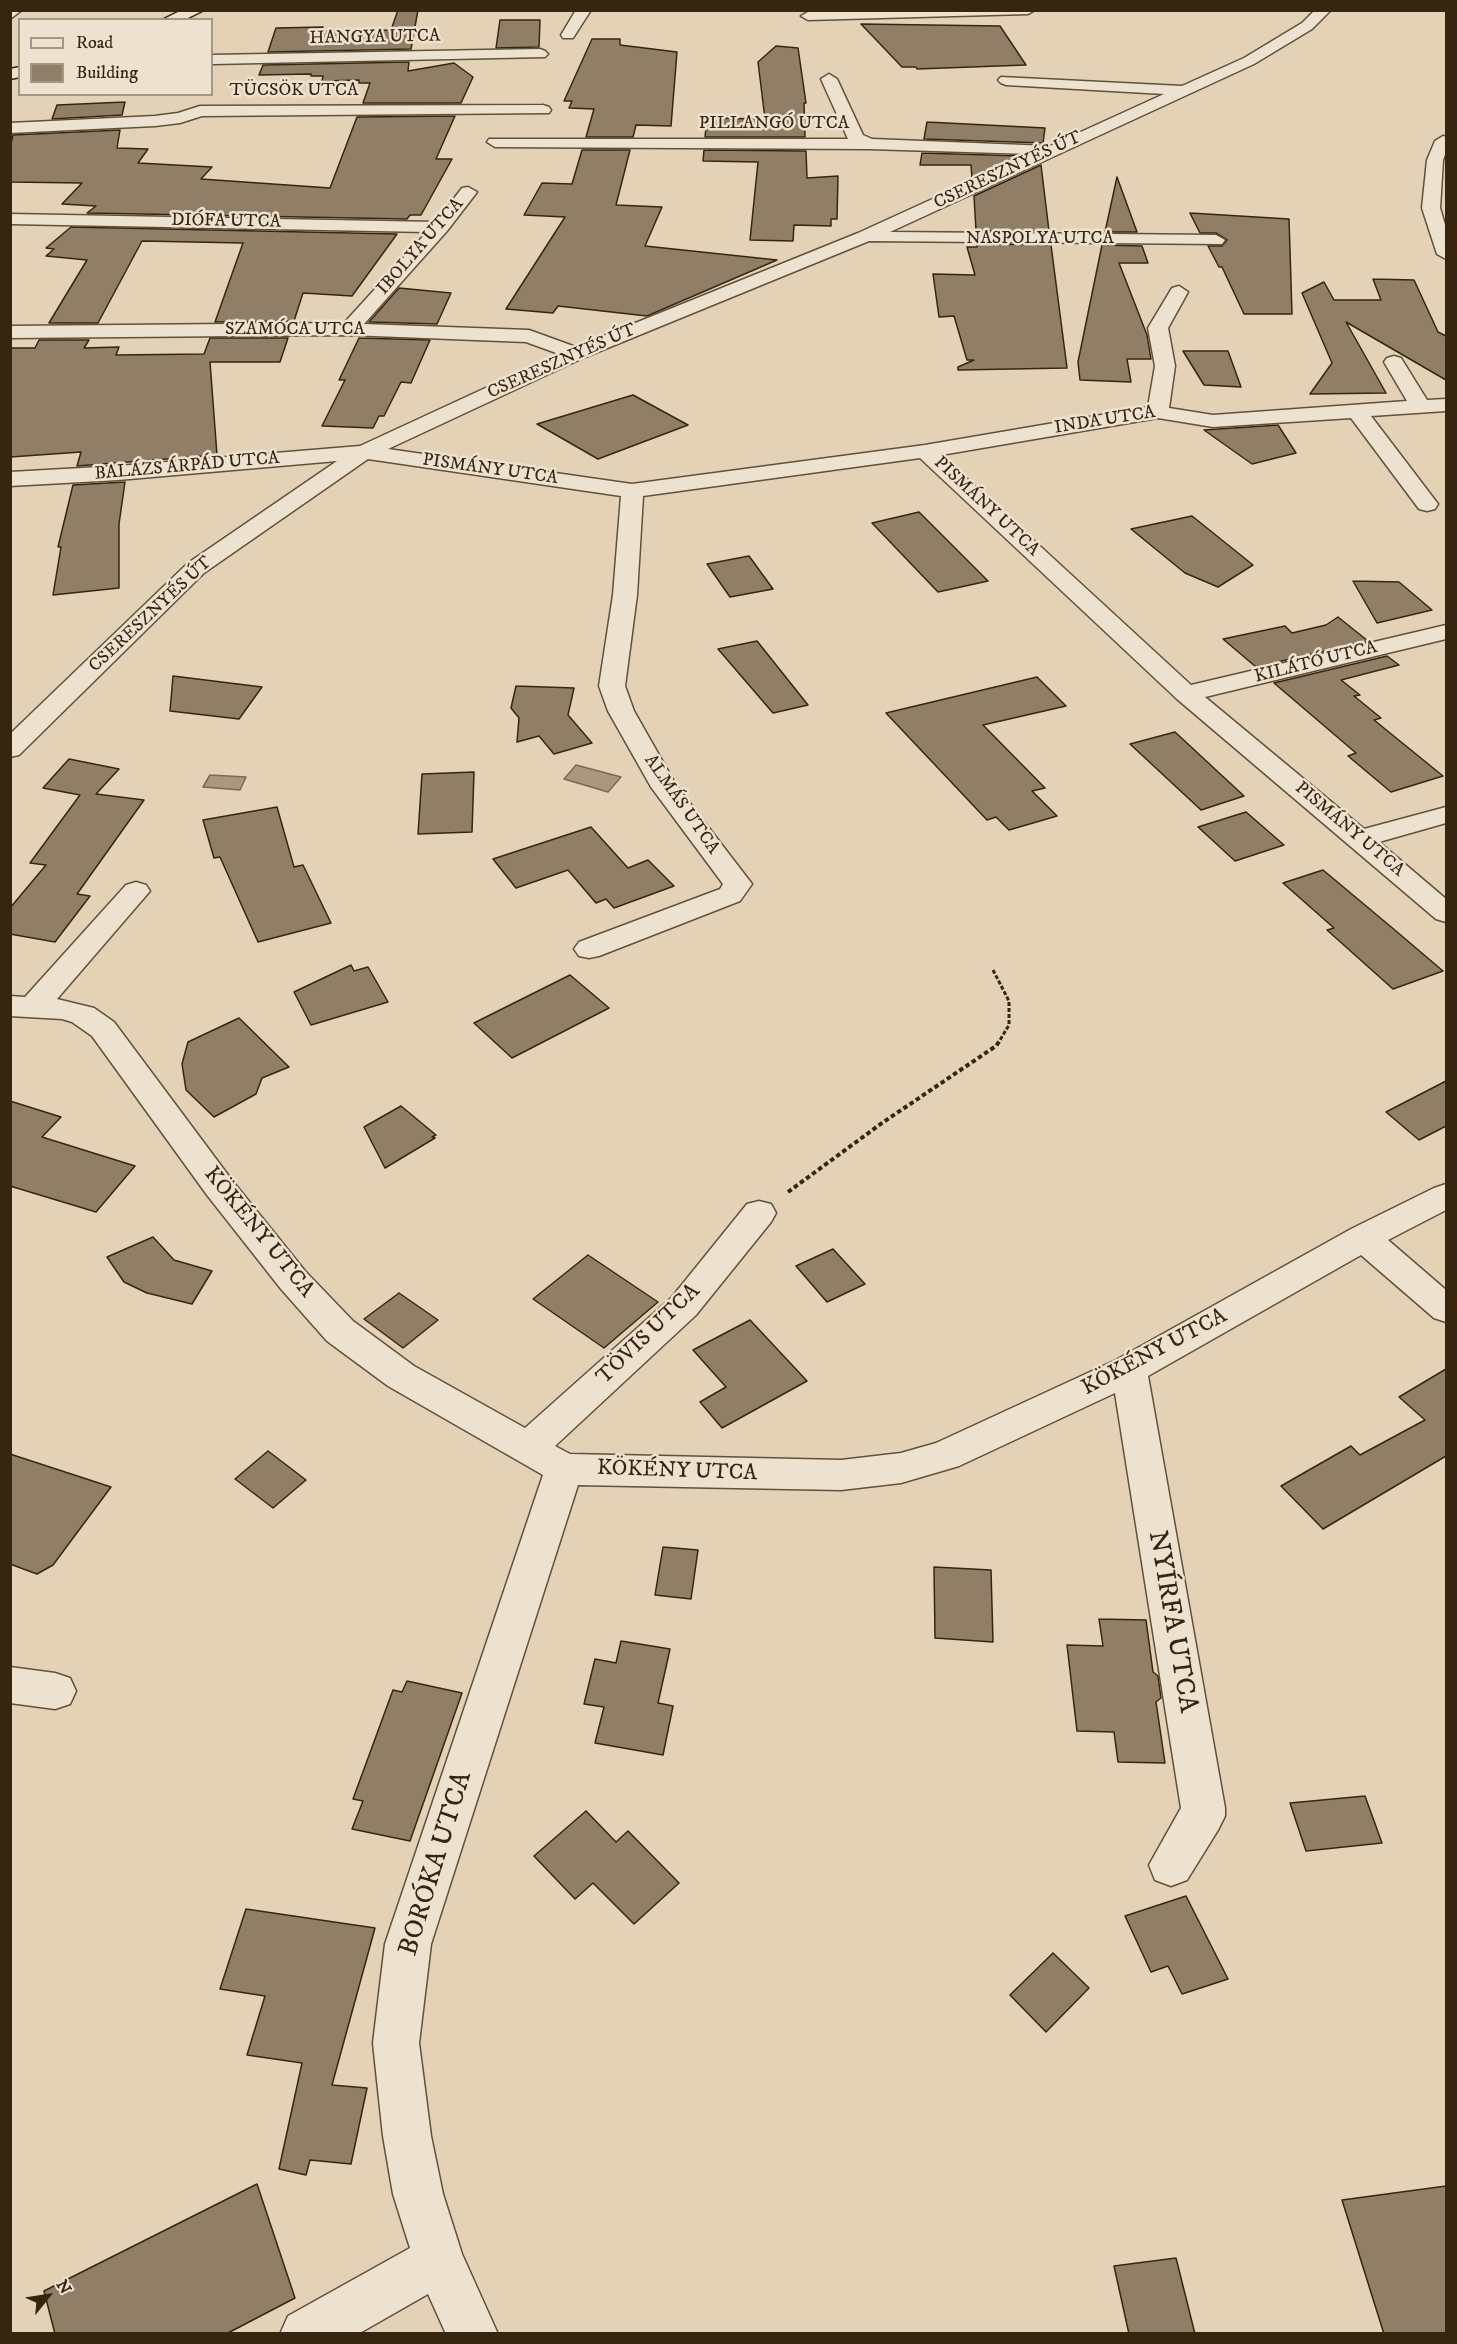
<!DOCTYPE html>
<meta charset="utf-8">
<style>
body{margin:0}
#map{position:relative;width:1457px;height:2344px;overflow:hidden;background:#e3d2b6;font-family:"IM FELL DW Pica",serif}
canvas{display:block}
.frame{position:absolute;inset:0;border:12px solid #37260f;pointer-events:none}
.legend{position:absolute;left:18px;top:18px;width:195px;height:78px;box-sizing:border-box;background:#ede2d0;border:2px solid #a49783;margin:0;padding:8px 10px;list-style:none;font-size:18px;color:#37260f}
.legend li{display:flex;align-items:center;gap:12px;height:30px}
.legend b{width:30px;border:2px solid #a49783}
.north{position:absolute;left:18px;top:2266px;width:60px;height:60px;-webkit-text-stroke:4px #ede2d0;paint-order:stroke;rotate:60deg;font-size:16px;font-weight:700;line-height:24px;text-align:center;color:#37260f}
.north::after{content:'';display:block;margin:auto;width:21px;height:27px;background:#37260f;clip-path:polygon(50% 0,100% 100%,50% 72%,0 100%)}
</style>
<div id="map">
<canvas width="1457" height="2344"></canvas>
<div class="frame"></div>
<ul class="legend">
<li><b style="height:8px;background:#ede2d0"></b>Road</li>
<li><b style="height:16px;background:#907f66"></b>Building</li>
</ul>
<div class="north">N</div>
</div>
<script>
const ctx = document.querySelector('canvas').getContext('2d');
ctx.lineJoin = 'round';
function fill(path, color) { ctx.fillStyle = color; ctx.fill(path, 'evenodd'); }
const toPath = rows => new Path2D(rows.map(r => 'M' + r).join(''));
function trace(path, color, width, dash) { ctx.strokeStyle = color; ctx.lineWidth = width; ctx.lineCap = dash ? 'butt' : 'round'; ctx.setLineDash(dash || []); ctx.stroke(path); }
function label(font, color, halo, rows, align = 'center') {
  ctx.font = font + ' "IM FELL DW Pica",serif'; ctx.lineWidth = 5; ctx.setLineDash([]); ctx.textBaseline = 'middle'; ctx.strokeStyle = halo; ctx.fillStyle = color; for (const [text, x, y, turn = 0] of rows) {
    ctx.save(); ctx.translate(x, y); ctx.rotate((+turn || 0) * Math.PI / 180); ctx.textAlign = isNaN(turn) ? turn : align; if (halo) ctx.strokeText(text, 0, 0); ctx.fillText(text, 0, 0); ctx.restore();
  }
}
const water = toPath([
 [576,765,621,777,608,792,564,779,576,765],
 [210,775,246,777,240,790,203,787,210,775]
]);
const building = toPath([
 [398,10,418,10,411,49,268,52,276,28,323,27,322,31,391,30,398,10],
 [500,20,540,20,539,47,496,48,500,20],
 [861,24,1000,26,1026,65,917,69,916,67,902,67,861,24],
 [592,39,620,39,620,45,677,52,671,126,636,125,633,137,586,137,594,109,569,108,572,101,564,101,592,39],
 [776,46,798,48,806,103,804,103,805,137,705,137,707,118,765,119,758,62,776,46],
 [409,62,408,71,454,63,473,77,461,103,363,103,370,83,359,83,359,80,322,81,323,76,311,76,311,74,259,75,263,65,409,62],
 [125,102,122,115,52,119,57,105,125,102],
 [455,116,436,159,452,159,421,215,410,215,407,219,87,213,96,206,62,204,82,183,10,182,10,148,13,135,120,130,117,148,148,149,138,163,212,167,201,179,330,188,357,117,455,116],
 [927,122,1045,128,1043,143,924,139,927,122],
 [582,150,630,150,616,205,662,207,645,246,777,260,647,316,558,306,553,313,506,309,565,217,524,215,542,183,572,184,582,150],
 [704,150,806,151,807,178,838,176,837,219,831,219,831,226,794,225,793,241,750,240,758,162,703,161,704,150],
 [922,153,1021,156,972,178,971,165,920,165,922,153],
 [1041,165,1049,231,976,231,974,196,1041,165],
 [1117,177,1137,232,1105,232,1117,177],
 [1190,213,1289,219,1292,314,1244,314,1222,267,1219,267,1208,246,1222,246,1227,240,1216,233,1200,233,1190,213],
 [71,227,397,234,352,296,303,293,294,321,215,322,243,243,142,241,98,323,49,323,87,260,46,256,54,249,46,248,71,227],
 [977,244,1051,245,1067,368,958,370,958,367,974,360,967,360,954,316,939,317,933,274,975,275,967,247,977,247,977,244],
 [1102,245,1142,246,1148,263,1119,263,1147,335,1151,359,1127,359,1131,382,1080,380,1078,362,1102,245],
 [1373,279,1414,280,1438,332,1446,336,1446,380,1346,322,1386,393,1310,394,1332,363,1302,293,1324,282,1334,300,1381,300,1373,279],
 [399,288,451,293,437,324,369,322,399,288],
 [210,338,288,338,280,362,210,362,217,455,77,466,81,452,10,457,10,348,35,348,39,340,89,340,84,348,119,347,116,355,204,354,210,338],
 [359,338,430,340,411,383,401,382,384,416,379,416,373,428,322,426,345,380,339,380,359,338],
 [1183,351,1228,351,1241,387,1204,385,1183,351],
 [633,395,688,425,598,459,537,424,633,395],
 [1278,425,1296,453,1252,464,1204,430,1278,425],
 [125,482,119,524,119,588,53,595,61,547,58,547,73,485,125,482],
 [919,512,988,581,938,592,872,523,919,512],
 [1192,516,1253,565,1218,587,1185,573,1131,529,1192,516],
 [749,556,773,589,730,597,707,564,749,556],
 [1353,581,1399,582,1432,610,1377,623,1353,581],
 [1338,617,1368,641,1256,667,1223,639,1285,626,1292,633,1326,625,1338,617],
 [757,641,808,705,773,713,718,649,757,641],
 [1387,656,1399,665,1341,680,1360,695,1354,696,1381,718,1374,720,1443,776,1391,792,1348,756,1356,753,1274,683,1387,656],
 [173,676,262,687,239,719,170,711,173,676],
 [1037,677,1066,706,983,725,1045,788,1032,791,1057,816,1009,830,996,817,987,820,886,713,1037,677],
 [516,686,574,688,568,715,592,743,554,754,539,736,517,742,519,718,511,708,516,686],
 [1175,732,1244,796,1201,810,1130,744,1175,732],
 [69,759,119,769,96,794,144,800,77,894,90,896,55,942,10,934,10,908,46,865,30,863,80,795,43,788,69,759],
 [474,772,472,832,418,834,422,774,474,772],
 [277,807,294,867,303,865,331,923,258,942,220,857,214,858,203,820,277,807],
 [1246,812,1284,845,1235,861,1198,827,1246,812],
 [591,827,628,868,648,860,674,886,614,908,606,899,596,903,568,870,516,888,493,859,591,827],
 [1323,870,1396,931,1443,971,1393,989,1327,930,1334,928,1283,883,1323,870],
 [351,965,354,971,368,967,388,1002,311,1025,294,992,351,965],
 [570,975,609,1008,512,1058,474,1023,570,975],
 [239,1018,289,1067,262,1078,256,1094,214,1117,186,1090,182,1064,188,1042,239,1018],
 [1446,1081,1446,1126,1419,1140,1386,1112,1446,1081],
 [10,1101,61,1117,42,1137,135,1166,96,1212,10,1186,10,1101],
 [401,1106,436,1135,432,1137,435,1138,385,1168,364,1127,401,1106],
 [153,1237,174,1260,212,1271,192,1304,147,1293,124,1282,107,1257,153,1237],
 [833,1249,865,1284,827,1302,796,1266,833,1249],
 [588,1255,658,1302,604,1348,533,1299,588,1255],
 [399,1293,438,1320,403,1348,364,1319,399,1293],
 [750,1320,807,1381,722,1428,700,1402,726,1387,693,1350,750,1320],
 [1446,1369,1446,1456,1323,1529,1281,1486,1351,1446,1360,1455,1425,1420,1399,1397,1446,1369],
 [268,1451,306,1480,273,1508,235,1479,268,1451],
 [10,1454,111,1487,53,1565,37,1574,10,1564,10,1454],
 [663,1547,698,1550,691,1599,655,1595,663,1547],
 [934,1567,991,1570,993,1642,935,1638,934,1567],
 [1099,1619,1146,1620,1153,1672,1158,1676,1161,1698,1156,1702,1165,1763,1118,1762,1114,1732,1077,1731,1067,1645,1103,1646,1099,1619],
 [621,1641,670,1649,658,1703,673,1706,663,1755,595,1743,604,1707,584,1704,595,1659,616,1663,621,1641],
 [407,1681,462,1693,410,1841,352,1829,363,1801,353,1799,393,1690,402,1692,407,1681],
 [1365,1796,1382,1843,1306,1851,1290,1803,1365,1796],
 [586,1811,616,1842,628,1831,679,1883,634,1924,593,1883,575,1899,534,1856,586,1811],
 [1186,1896,1228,1979,1182,1994,1168,1966,1151,1972,1125,1916,1186,1896],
 [246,1909,375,1928,332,2085,367,2088,351,2164,310,2160,306,2175,279,2169,302,2063,247,2055,265,1996,220,1989,246,1909],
 [1053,1953,1089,1988,1046,2032,1010,1995,1053,1953],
 [257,2184,295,2298,226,2334,55,2334,44,2291,257,2184],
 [1446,2186,1446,2334,1384,2334,1342,2200,1446,2186],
 [1176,2258,1195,2334,1129,2334,1114,2266,1176,2258]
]);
const pathFar1 = toPath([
 [993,970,1009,1001,1009,1025,1000,1040]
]);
const path = toPath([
 [788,1192,882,1123,996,1046,1001,1039]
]);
const street = toPath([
 [10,10,22,10,10,19,10,10],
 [576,10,591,10,573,38,563,38,561,35,576,10],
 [851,10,1035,10,1028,14,808,20,801,16,808,12,851,10],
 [1315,10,1331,10,1312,29,1254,64,890,232,1216,235,1225,240,1222,244,869,241,583,358,388,449,632,484,925,445,1148,407,1155,366,1148,328,1172,288,1179,286,1188,292,1168,328,1175,366,1169,408,1213,415,1407,401,1384,362,1387,358,1394,356,1401,358,1427,400,1446,399,1446,411,1371,416,1438,504,1435,509,1427,511,1419,509,1351,418,1213,427,1158,418,941,455,1191,685,1446,625,1446,639,1205,697,1364,829,1446,807,1446,823,1379,842,1446,899,1446,922,1436,919,1177,699,920,458,643,496,637,595,625,686,634,711,676,785,752,884,740,901,599,956,589,958,579,956,574,949,579,942,720,889,723,884,651,787,608,711,599,686,613,595,621,496,368,459,204,573,19,755,10,757,10,734,188,563,337,461,118,480,10,486,10,472,118,466,360,446,559,354,526,342,349,335,10,338,10,326,344,323,427,232,10,224,10,214,436,222,462,188,468,187,477,192,474,196,447,231,364,324,529,330,576,347,858,233,1031,154,869,149,495,147,487,142,489,139,848,139,821,79,829,74,837,79,863,135,872,139,1050,146,1164,94,1006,85,1001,83,998,80,1001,77,1182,86,1244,58,1302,23,1315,10],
 [540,49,545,51,548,54,545,57,212,64,212,55,540,49],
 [543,105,549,107,551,110,549,113,202,116,180,123,155,126,10,133,10,123,155,116,178,113,200,106,543,105],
 [1443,136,1446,137,1446,152,1443,160,1440,208,1446,228,1446,259,1437,254,1422,208,1427,160,1435,141,1443,136],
 [136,882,146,885,150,891,57,999,94,1008,114,1022,231,1179,305,1271,353,1321,414,1366,525,1428,672,1297,747,1204,759,1201,771,1204,776,1213,771,1222,696,1315,555,1446,570,1454,841,1460,901,1453,936,1443,1116,1360,1351,1229,1434,1188,1446,1184,1446,1210,1388,1240,1446,1290,1446,1322,1434,1318,1361,1255,1148,1376,1225,1808,1225,1816,1218,1830,1187,1880,1171,1886,1155,1880,1149,1865,1181,1808,1115,1393,959,1466,901,1483,841,1490,578,1485,431,1944,419,2043,431,2136,443,2194,462,2254,498,2334,446,2334,428,2294,358,2334,280,2334,288,2316,410,2248,393,2194,383,2136,373,2043,385,1944,543,1475,388,1386,327,1341,281,1289,207,1195,92,1036,72,1022,62,1019,10,1016,10,996,25,997,126,885,136,882],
 [10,1667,55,1673,70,1678,76,1691,70,1704,55,1709,10,1703,10,1667]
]);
const secondary = toPath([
 [182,10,204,10,184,20,162,20,182,10],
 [20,67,20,77,10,79,10,69,20,67]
]);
const farStreetnames = [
 ["HANGYA UTCA",375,38,-1],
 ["TÜCSÖK UTCA",294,91],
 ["PILLANGÓ UTCA",774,124],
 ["CSERESZNYÉS ÚT",1008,171,-25],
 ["DIÓFA UTCA",226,222,1],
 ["NASPOLYA UTCA",1040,239],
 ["IBOLYA UTCA",421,247,-49],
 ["SZAMÓCA UTCA",295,330],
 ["CSERESZNYÉS ÚT",562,362,-24],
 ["INDA UTCA",1105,421,-9],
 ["BALÁZS ÁRPÁD UTCA",187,467,-5],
 ["PISMÁNY UTCA",490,470,8],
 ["PISMÁNY UTCA",986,507,43],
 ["CSERESZNYÉS ÚT",151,615,-43],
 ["KILÁTÓ UTCA",1316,663,-14],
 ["ALMÁS UTCA",681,805,55],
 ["PISMÁNY UTCA",1349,830,40]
];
const streetNames = [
 ["KÖKÉNY UTCA",258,1233,51],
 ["TÖVIS UTCA",649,1335,-44],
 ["KÖKÉNY UTCA",1155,1353,-28],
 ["KÖKÉNY UTCA",677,1472,2]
];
const nearStreetnames = [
 ["NYÍRFA UTCA",1171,1622,80],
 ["BORÓKA UTCA",437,1864,-73]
];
fill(water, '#a9987d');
trace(water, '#7b6a51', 1.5);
fill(building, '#907f66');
trace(building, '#37260f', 1.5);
trace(street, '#625139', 3);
trace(secondary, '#37260f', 3);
trace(pathFar1, '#37260f', 3, [4, 2]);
trace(path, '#37260f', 4, [4.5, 3]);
fill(street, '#ede2d0');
fill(secondary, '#ede2d0');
label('18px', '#37260f', '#ede2d0', farStreetnames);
label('22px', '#37260f', '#ede2d0', streetNames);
label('27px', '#37260f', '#ede2d0', nearStreetnames);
</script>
